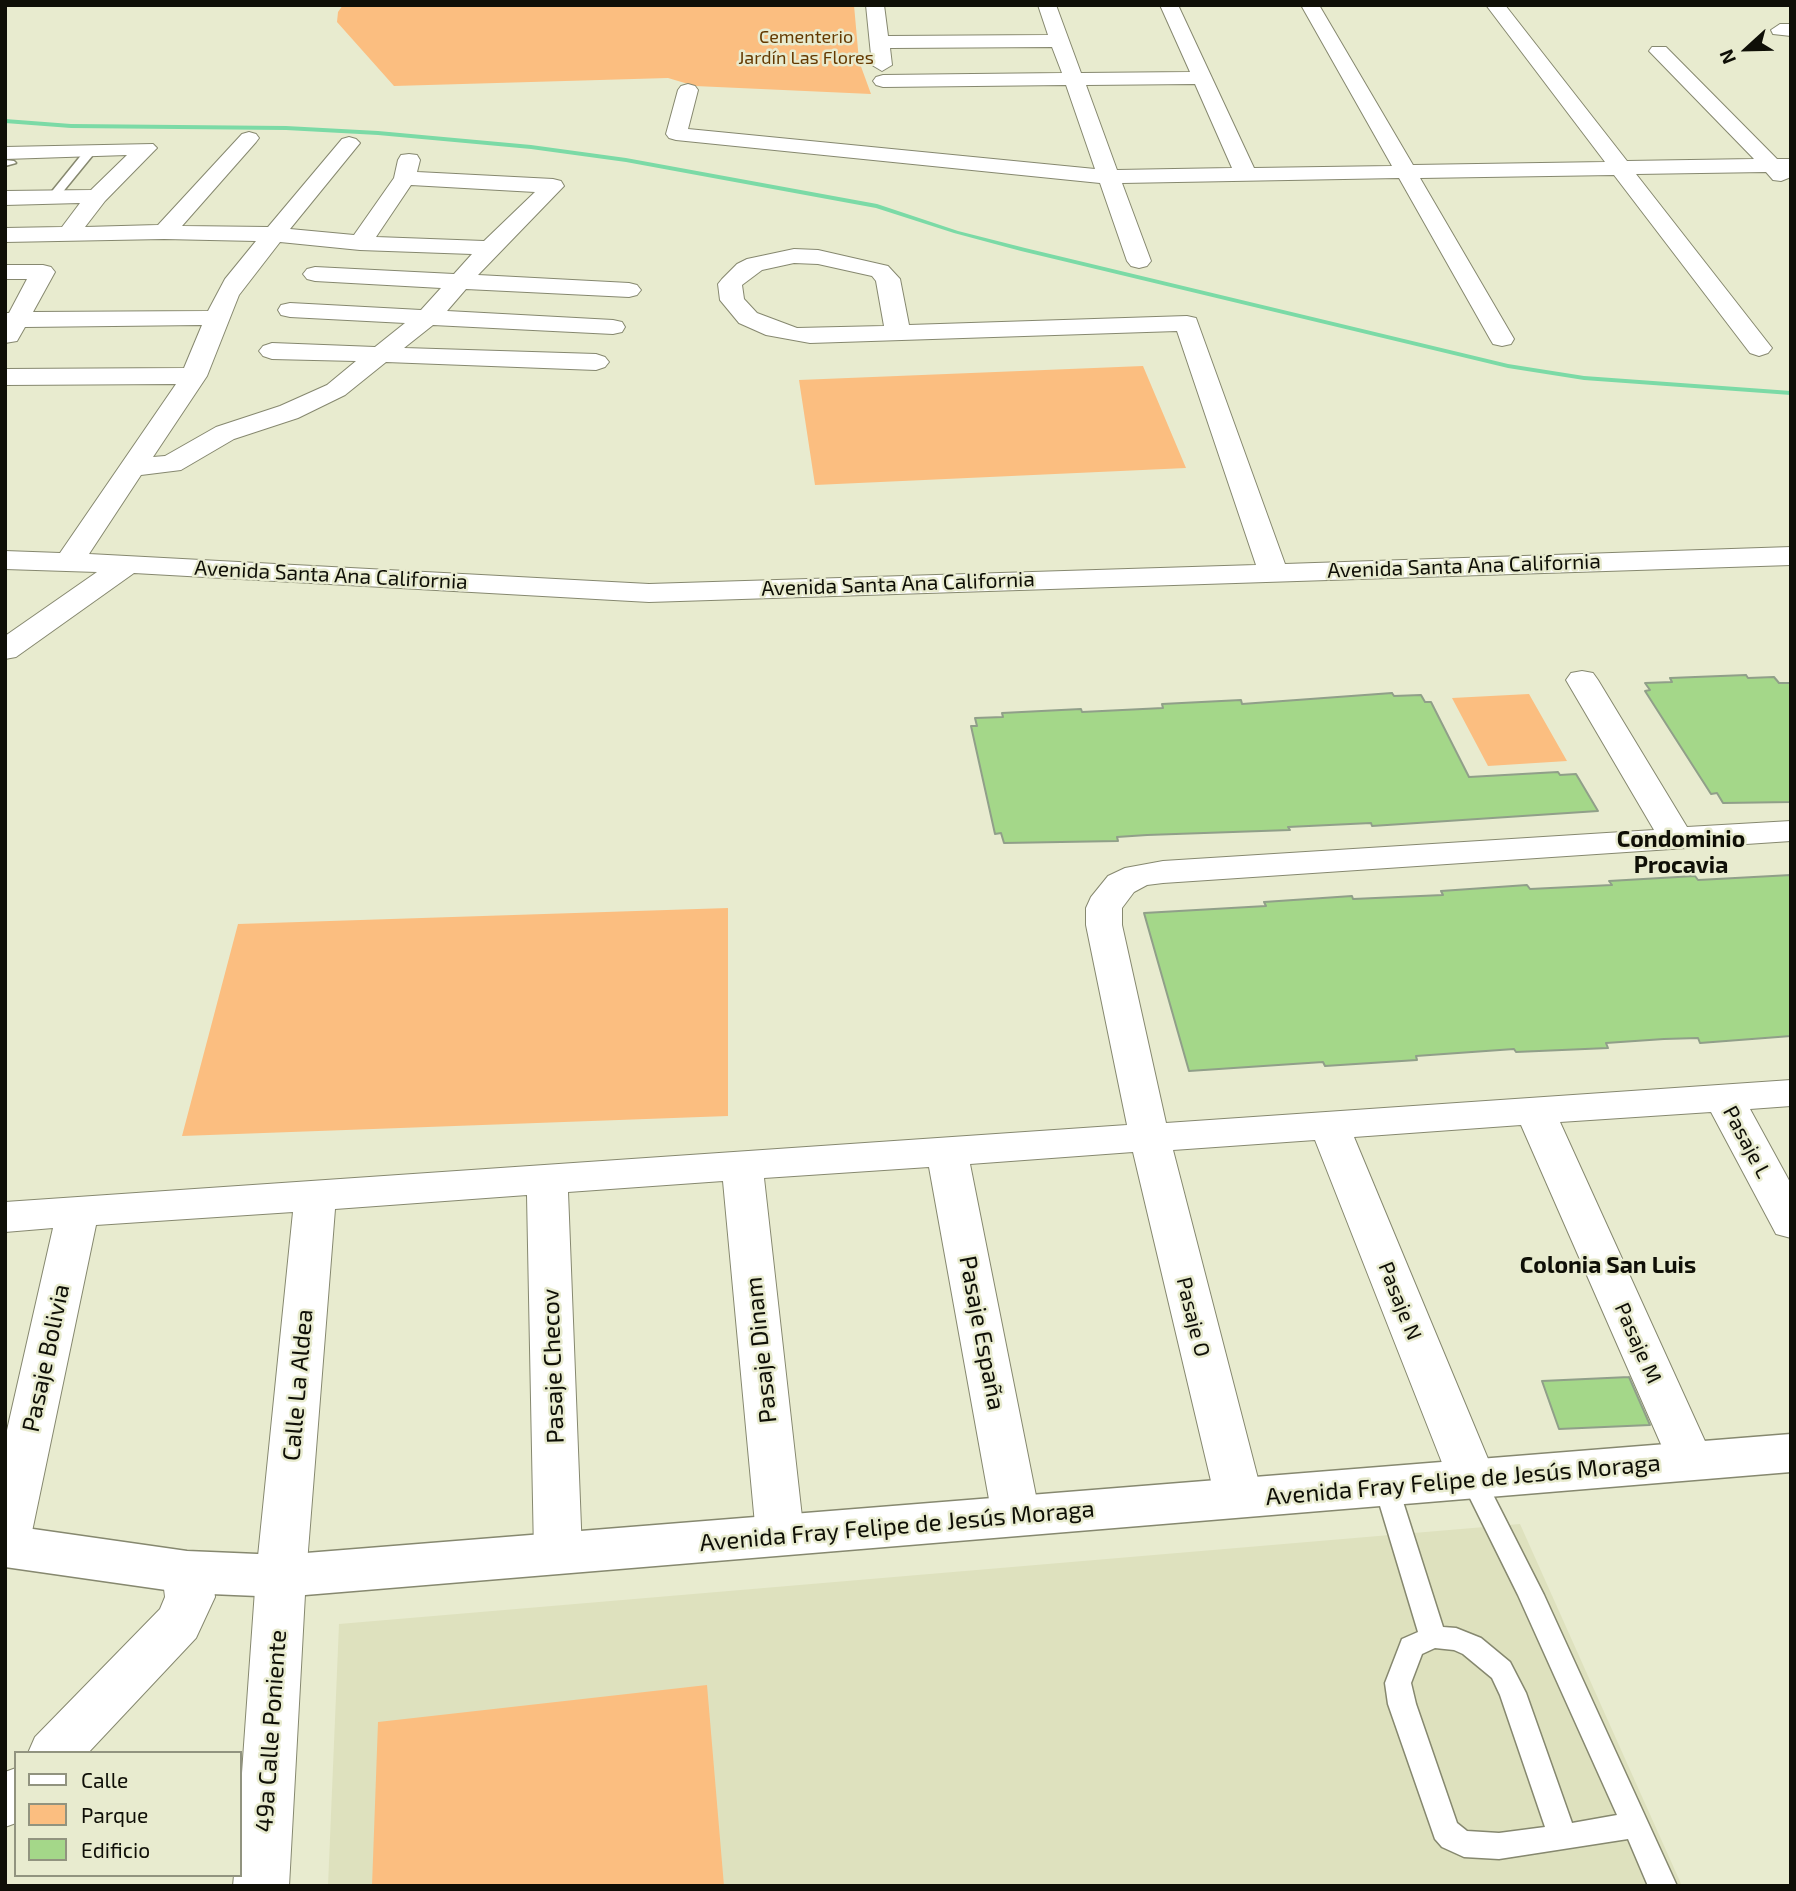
<!DOCTYPE html>
<meta charset="utf-8">
<style>
body{margin:0}
#map{position:relative;width:1796px;height:1891px;overflow:hidden;background:#e8ebcf;font-family:"Exo 2",sans-serif}
canvas{display:block}
.frame{position:absolute;inset:0;border:7px solid #0f0f07;pointer-events:none}
.legend{position:absolute;left:14px;top:1751px;width:228px;height:126px;box-sizing:border-box;background:#e8ebcf;border:2px solid #91937f;margin:0;padding:9px 12px;list-style:none;font-size:21px;color:#0f0f07}
.legend li{display:flex;align-items:center;gap:14px;height:35px}
.legend b{width:35px;border:2px solid #91937f}
.north{position:absolute;left:1712px;top:14px;width:70px;height:70px;-webkit-text-stroke:5px #e8ebcf;paint-order:stroke;rotate:248deg;font-size:19px;font-weight:700;line-height:28px;text-align:center;color:#0f0f07}
.north::after{content:'';display:block;margin:auto;width:24px;height:32px;background:#0f0f07;clip-path:polygon(50% 0,100% 100%,50% 72%,0 100%)}
</style>
<div id="map">
<canvas width="1796" height="1891"></canvas>
<div class="frame"></div>
<ul class="legend">
<li><b style="height:9px;background:#fff"></b>Calle</li>
<li><b style="height:19px;background:#fbbe80"></b>Parque</li>
<li><b style="height:19px;background:#a4d789"></b>Edificio</li>
</ul>
<div class="north">N</div>
</div>
<script>
const ctx = document.querySelector('canvas').getContext('2d');
ctx.lineJoin = 'round';
function fill(path, color) { ctx.fillStyle = color; ctx.fill(path, 'evenodd'); }
const toPath = rows => new Path2D(rows.map(r => 'M' + r).join(''));
function trace(path, color, width, dash) { ctx.strokeStyle = color; ctx.lineWidth = width; ctx.lineCap = dash ? 'butt' : 'round'; ctx.setLineDash(dash || []); ctx.stroke(path); }
function label(font, color, halo, rows, align = 'center') {
  ctx.font = font + ' "Exo 2",sans-serif'; ctx.lineWidth = 5; ctx.setLineDash([]); ctx.textBaseline = 'middle'; ctx.strokeStyle = halo; ctx.fillStyle = color; for (const [text, x, y, turn = 0] of rows) {
    ctx.save(); ctx.translate(x, y); ctx.rotate((+turn || 0) * Math.PI / 180); ctx.textAlign = isNaN(turn) ? turn : align; if (halo) ctx.strokeText(text, 0, 0); ctx.fillText(text, 0, 0); ctx.restore();
  }
}
const built = toPath([
 [1520,1524,1682,1886,328,1886,339,1624]
]);
const green = toPath([
 [343,5,854,5,859,61,871,94,695,86,668,78,394,86,337,22,338,12],
 [1143,366,1186,468,815,485,799,380],
 [1529,694,1567,761,1488,766,1452,698],
 [728,908,728,1116,182,1136,238,924],
 [707,1685,724,1886,372,1886,378,1722]
]);
const stream = toPath([
 [5,119,71,124,286,126,378,131,531,145,626,158,877,204,958,231,1025,248,1508,364,1584,376,1791,391,1791,395,1584,380,1508,368,1021,251,954,233,876,208,626,162,531,149,378,135,286,130,71,128,5,123,5,119]
]);
const building = toPath([
 [1746,675,1748,678,1774,677,1779,683,1791,683,1791,802,1723,803,1717,793,1711,794,1645,691,1650,690,1645,683,1672,682,1670,678,1746,675],
 [1392,693,1394,696,1421,695,1425,702,1431,702,1469,777,1558,772,1560,775,1576,774,1598,811,1372,826,1371,823,1288,827,1290,830,1147,835,1117,837,1118,841,1004,843,1001,833,995,834,971,726,977,726,975,718,1003,717,1002,713,1081,709,1082,712,1163,708,1162,704,1241,700,1242,704,1392,693],
 [1791,875,1791,1036,1700,1043,1698,1038,1664,1039,1606,1043,1608,1048,1516,1052,1514,1049,1416,1056,1417,1060,1325,1066,1323,1062,1189,1071,1144,913,1266,906,1264,902,1352,896,1353,899,1443,895,1441,891,1527,885,1530,889,1612,885,1609,881,1695,876,1698,880,1791,875],
 [1629,1377,1650,1425,1559,1429,1542,1381,1629,1377]
]);
const service = toPath([
 [87,148,97,150,57,199,49,199,49,195,87,148],
 [5,160,14,161,16,163,5,166,5,160],
 [1472,1468,1481,1471,1544,1595,1677,1886,1648,1886,1628,1839,1499,1859,1464,1857,1442,1847,1435,1839,1388,1704,1385,1683,1402,1639,1418,1632,1374,1486,1377,1479,1386,1476,1395,1479,1398,1486,1443,1627,1456,1628,1481,1638,1510,1662,1526,1693,1572,1823,1617,1815,1518,1595,1460,1478,1463,1471,1472,1468],
 [1435,1648,1454,1650,1463,1654,1492,1678,1500,1695,1545,1827,1499,1833,1467,1831,1457,1823,1416,1704,1411,1683,1422,1654,1435,1648]
]);
const minor = toPath([
 [866,5,884,5,888,36,1048,35,1038,5,1056,5,1081,73,1190,72,1160,5,1178,5,1254,168,1392,166,1301,5,1319,5,1413,165,1605,162,1486,5,1505,5,1627,161,1754,159,1649,51,1652,47,1666,47,1777,159,1791,159,1791,177,1781,181,1773,180,1766,172,1636,174,1772,348,1768,353,1759,356,1750,353,1614,175,1420,178,1514,339,1511,344,1502,346,1493,344,1490,339,1399,178,1122,183,1151,261,1147,266,1139,268,1131,266,1127,261,1100,183,676,140,669,138,666,134,678,90,681,86,688,84,695,86,698,90,688,129,1095,169,1066,85,883,87,876,85,873,81,876,77,883,75,1062,73,1052,47,890,48,892,65,882,71,872,65,866,5],
 [1195,84,1232,168,1117,170,1086,85,1195,84],
 [1780,24,1791,24,1791,36,1773,34,1771,30,1780,24],
 [249,132,256,134,259,138,256,142,182,226,268,227,342,139,349,137,356,139,360,143,290,229,354,235,394,178,398,160,401,155,409,154,417,155,420,160,417,172,553,179,561,181,564,186,478,275,629,283,637,285,641,290,637,295,629,297,466,289,447,311,613,320,622,322,625,327,622,332,613,334,433,325,404,348,596,354,605,357,609,362,605,367,596,370,386,362,345,395,298,418,234,439,181,470,141,475,89,554,649,584,1256,565,1177,331,810,343,766,335,739,323,720,300,718,284,722,279,737,264,747,259,794,249,818,250,888,266,900,279,909,325,1187,316,1196,318,1285,564,1791,547,1791,565,649,602,134,573,16,657,5,659,5,636,97,572,5,569,5,551,60,553,176,384,5,385,5,369,184,368,202,325,25,327,17,341,5,343,5,313,9,313,27,279,5,279,5,265,43,265,51,267,55,272,33,312,208,311,225,279,256,241,164,239,5,242,5,228,62,227,80,203,5,205,5,191,91,190,127,155,5,159,5,147,153,144,157,148,153,152,105,201,85,227,158,225,242,134,249,132],
 [411,185,535,192,484,241,376,237,411,185],
 [280,242,360,250,472,254,454,274,315,267,307,269,303,274,307,279,315,281,441,288,421,310,290,303,281,305,278,310,281,315,290,317,405,323,375,347,272,343,263,346,259,351,263,356,272,359,356,361,327,385,280,406,216,427,165,456,153,457,207,376,239,295,280,242],
 [794,263,818,264,872,276,876,281,884,326,797,328,757,313,744,299,742,285,762,270,794,263],
 [1582,671,1593,673,1598,680,1687,827,1791,821,1791,841,1163,883,1147,885,1134,892,1122,908,1122,925,1166,1123,1791,1080,1791,1106,1750,1109,1791,1184,1791,1238,1776,1234,1711,1112,1560,1122,1714,1461,1708,1474,1691,1479,1674,1474,1521,1125,1354,1137,1496,1478,1489,1491,1472,1497,1455,1491,1448,1478,1315,1140,1173,1150,1263,1498,1256,1511,1239,1517,1222,1511,1215,1498,1133,1152,970,1164,1040,1516,1033,1530,1016,1535,999,1530,992,1516,929,1167,764,1178,804,1535,797,1549,780,1555,763,1549,756,1535,723,1181,568,1192,582,1553,575,1567,558,1573,541,1567,534,1553,527,1195,335,1209,306,1576,289,1886,233,1886,234,1875,240,1875,240,1801,256,1576,293,1212,96,1225,29,1546,22,1560,5,1566,5,1439,53,1228,5,1232,5,1202,1127,1125,1086,925,1086,908,1091,897,1108,876,1125,868,1163,861,1654,830,1566,680,1571,673,1582,671],
 [187,1552,204,1558,212,1572,215,1597,196,1638,88,1753,28,1753,35,1737,160,1609,165,1597,162,1572,170,1558,187,1552],
 [16,1768,16,1823,5,1827,5,1772,16,1768]
]);
const tertiary = toPath([
 [1791,1434,1791,1472,281,1597,187,1593,5,1567,5,1525,187,1551,281,1555,1791,1434]
]);
const farParknames = [
 ["Cementerio",806,37],
 ["Jardín Las Flores",806,58]
];
const streetNames = [
 ["Avenida Santa Ana California",1464,566,-2],
 ["Avenida Santa Ana California",331,575,3],
 ["Avenida Santa Ana California",898,584,-2],
 ["Pasaje L",1747,1142,62],
 ["Pasaje N",1400,1301,68],
 ["Pasaje O",1193,1317,76],
 ["Pasaje M",1638,1343,66]
];
const neighbourhoodNames = [
 ["Condominio",1681,839],
 ["Procavia",1681,865],
 ["Colonia San Luis",1608,1265]
];
const nearStreetnames = [
 ["Pasaje España",982,1333,79],
 ["Pasaje Dinam",761,1350,-96],
 ["Pasaje Bolivia",46,1358,-78],
 ["Pasaje Checov",553,1366,-92],
 ["Calle La Aldea",298,1385,-85],
 ["Avenida Fray Felipe de Jesús Moraga",1463,1480,-5],
 ["Avenida Fray Felipe de Jesús Moraga",897,1526,-5],
 ["49a Calle Poniente",271,1731,-86]
];
fill(built, '#dee1be');
fill(green, '#fbbe80');
fill(stream, '#7bdaa6');
fill(building, '#a4d789');
trace(building, '#909f89', 2);
trace(service, '#86886f', 3);
trace(minor, '#86886f', 2);
trace(tertiary, '#86886f', 3);
fill(service, '#fff');
fill(minor, '#fff');
fill(tertiary, '#fff');
label('18px', '#643900', '#e8ebcf', farParknames);
label('21px', '#0f0f07', '#e8ebcf', streetNames);
label('bold 23px', '#0f0f07', '#e8ebcf', neighbourhoodNames);
label('24px', '#0f0f07', '#e8ebcf', nearStreetnames);
</script>
